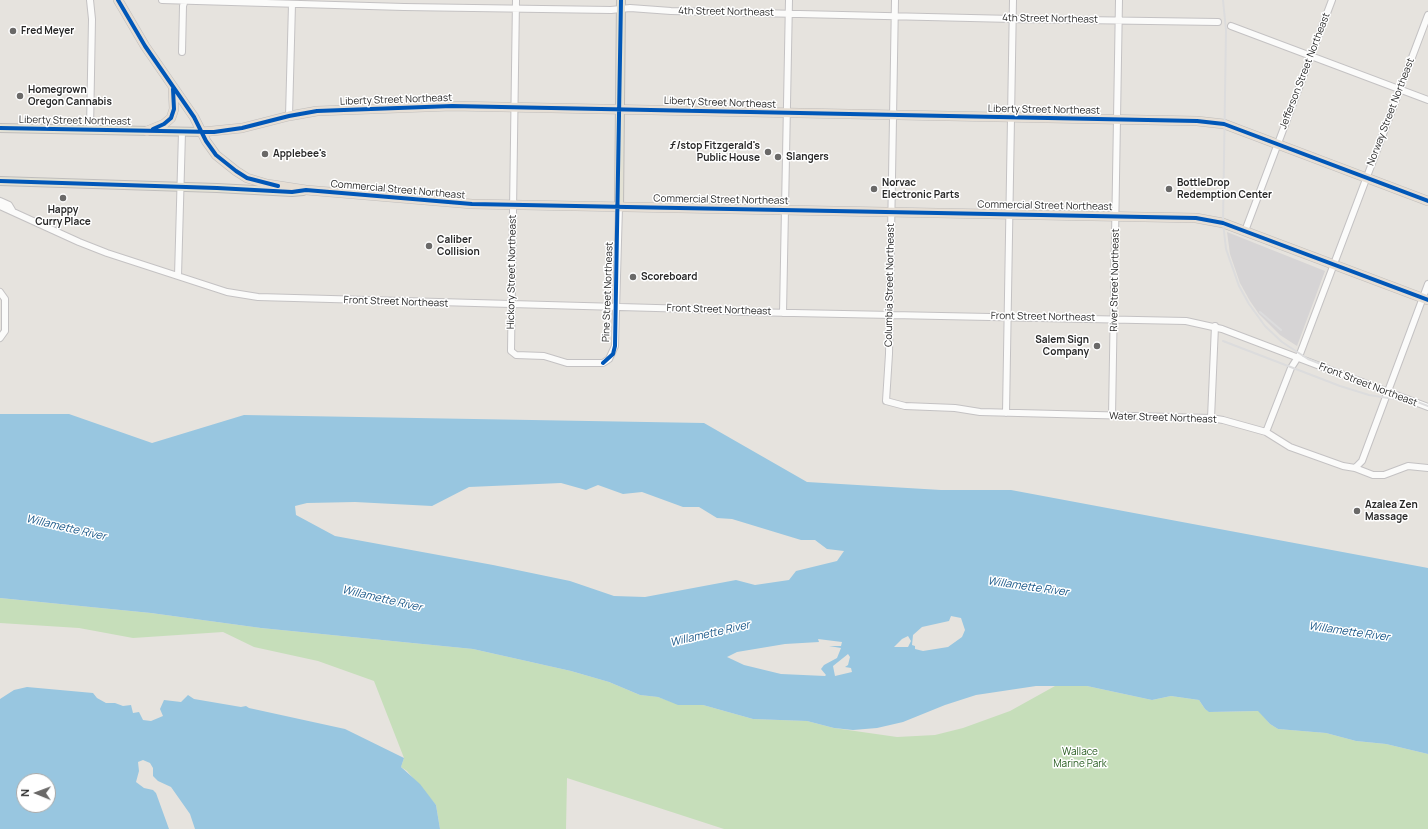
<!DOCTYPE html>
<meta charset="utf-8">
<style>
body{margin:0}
#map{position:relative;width:1428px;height:829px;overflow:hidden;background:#e6e3de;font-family:Manrope,sans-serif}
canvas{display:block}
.north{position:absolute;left:16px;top:773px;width:40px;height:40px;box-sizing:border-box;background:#fff;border:1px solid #a9a9a9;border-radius:50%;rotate:271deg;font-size:11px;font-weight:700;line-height:16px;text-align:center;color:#282828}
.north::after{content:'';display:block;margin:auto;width:14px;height:18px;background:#6a6968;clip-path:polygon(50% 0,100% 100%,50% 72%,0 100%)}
</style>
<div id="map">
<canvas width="1428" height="829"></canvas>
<div class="north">N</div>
</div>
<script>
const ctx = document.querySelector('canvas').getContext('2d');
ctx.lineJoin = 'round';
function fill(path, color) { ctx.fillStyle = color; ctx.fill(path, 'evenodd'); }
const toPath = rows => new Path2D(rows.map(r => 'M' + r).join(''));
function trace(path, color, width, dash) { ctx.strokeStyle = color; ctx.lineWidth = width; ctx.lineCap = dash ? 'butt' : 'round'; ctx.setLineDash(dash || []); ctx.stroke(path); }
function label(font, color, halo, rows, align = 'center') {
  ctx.font = font + ' Manrope,sans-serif'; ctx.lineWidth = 3; ctx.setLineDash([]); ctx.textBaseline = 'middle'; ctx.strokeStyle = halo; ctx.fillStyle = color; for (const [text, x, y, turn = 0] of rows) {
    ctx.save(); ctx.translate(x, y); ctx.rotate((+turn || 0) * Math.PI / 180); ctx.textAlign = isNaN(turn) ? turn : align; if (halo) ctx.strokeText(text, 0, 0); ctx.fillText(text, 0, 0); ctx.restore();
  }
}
const industrial = toPath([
 [1227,232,1325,271,1297,346,1280,335,1259,314,1250,301,1240,283,1230,254]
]);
const green = toPath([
 [0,598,151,613,261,628,473,649,571,671,609,682,640,695,658,697,678,704,703,705,753,719,807,721,834,728,897,737,935,735,963,728,1010,711,1055,686,1087,686,1152,700,1171,696,1199,700,1205,709,1210,712,1259,711,1270,724,1278,729,1326,733,1356,741,1386,744,1428,754,1428,829,724,829,567,778,566,829,440,829,436,805,407,771,401,767,404,758,374,681,318,661,254,647,223,632,133,638,79,628,0,623]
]);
const water = toPath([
 [0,414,69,414,152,443,244,415,704,423,807,482,941,490,1011,490,1428,568,1428,754,1386,744,1356,741,1326,733,1278,729,1270,724,1258,711,1209,712,1205,709,1199,700,1171,696,1152,700,1087,686,1036,686,976,695,945,705,903,722,877,728,853,730,834,728,807,721,753,719,703,705,678,705,658,697,640,695,609,682,571,671,473,649,261,628,151,613,0,598],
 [561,483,586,490,598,485,623,494,642,492,683,507,699,507,717,518,732,519,801,540,815,540,827,549,844,551,837,561,796,571,789,580,755,585,736,580,645,597,614,596,570,581,493,565,335,536,296,515,295,506,307,503,355,502,432,506,469,487],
 [951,616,961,618,965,630,962,637,948,647,923,651,915,649,915,646,912,645,913,635,922,627,949,621],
 [908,636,911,641,908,647,894,647,902,639],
 [818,639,842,642,841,646,829,646,841,648,837,658,824,665,821,669,826,675,825,676,781,674,744,665,727,657,737,652,785,644,819,642],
 [848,654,850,657,848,665,845,667,851,668,852,672,835,676,833,666],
 [27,687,93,693,97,698,106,703,115,703,123,706,131,705,133,713,139,712,143,720,151,721,163,716,160,709,164,700,181,702,188,695,194,699,241,707,246,706,249,708,345,729,404,758,401,767,420,784,436,805,440,829,195,829,190,814,171,787,158,781,153,776,153,768,150,763,143,760,138,762,139,771,136,782,144,788,153,790,156,793,169,829,0,829,0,699,14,690],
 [24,781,48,781,48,805,24,805]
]);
const minor = toPath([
 [90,0,92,19,90,129],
 [162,0,404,7,611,10,630,8,671,11,1013,19,1218,22],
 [516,0,511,351,516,355,544,356,567,363,603,363,609,359,615,346,619,207],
 [895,0,889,354,886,401,905,406,955,408,980,412,1211,418,1223,420,1266,432,1290,447,1343,466,1355,468,1373,475,1384,475,1408,466,1428,468],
 [1231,26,1428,100],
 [182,52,183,6,185,0],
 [289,116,292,4],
 [0,201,9,205,12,210],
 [0,206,79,242,107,253,227,292,258,297,692,309,745,312,1186,321,1222,329,1428,407],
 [1245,231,1332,0],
 [178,276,182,132],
 [0,292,5,299,5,331,0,338],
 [783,313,789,0],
 [1006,413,1013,0],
 [1112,416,1119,0],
 [1211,418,1215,326],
 [1266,432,1291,368,1300,354,1428,15],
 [1355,468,1362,461,1428,284]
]);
const major = toPath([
 [0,128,202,132],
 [0,181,217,188,292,192,303,191],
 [619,207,621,0]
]);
const highway = toPath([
 [118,0,145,46,194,117,206,141,216,155,236,171,247,178,267,184,306,190,472,204,1196,218,1223,223,1428,300],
 [147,131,164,124,171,118,174,109,173,89],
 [202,132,242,128,289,116,317,111,452,106,1197,121,1224,124,1428,201]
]);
const rail = toPath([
 [1223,0,1226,30,1223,223,1226,249,1239,286,1249,304,1265,326,1282,342,1308,359,1428,406],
 [1260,312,1281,330],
 [1223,341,1340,386,1369,395,1401,400]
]);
const cycleway = toPath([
 [118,0,145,46,194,117,206,141,216,155,236,171,247,178,278,186],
 [0,128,214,132,242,128,289,116,317,111,452,106,1197,121,1224,124,1428,201],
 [153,129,164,124,171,118,174,109,173,89],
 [0,181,217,188,292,192,306,190,472,204,1196,218,1223,223,1428,300],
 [603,363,613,354,615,346,621,0]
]);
const markers = [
 [13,31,4,"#6a6968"],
 [20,96,4,"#6a6968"],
 [768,152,4,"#6a6968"],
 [265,154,4,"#6a6968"],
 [778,157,4,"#6a6968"],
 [874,189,4,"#6a6968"],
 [1169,189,4,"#6a6968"],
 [63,198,4,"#6a6968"],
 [429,246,4,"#6a6968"],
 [633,277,4,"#6a6968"],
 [1097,346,4,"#6a6968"],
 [1357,511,4,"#6a6968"]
];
const streetNames = [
 ["4th Street Northeast",726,12,1],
 ["4th Street Northeast",1050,19,1],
 ["Jefferson Street Northeast",1305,71,-69],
 ["Liberty Street Northeast",396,100,-2],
 ["Liberty Street Northeast",720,103,2],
 ["Liberty Street Northeast",1044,110,1],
 ["Norway Street Northeast",1391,112,-69],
 ["Liberty Street Northeast",75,121,1],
 ["Commercial Street Northeast",398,190,5],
 ["Commercial Street Northeast",721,200,1],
 ["Commercial Street Northeast",1045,206,1],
 ["Hickory Street Northeast",512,272,-89],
 ["River Street Northeast",1115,280,-89],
 ["Columbia Street Northeast",890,285,-89],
 ["Pine Street Northeast",608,292,-88],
 ["Front Street Northeast",396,302,2],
 ["Front Street Northeast",719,310,2],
 ["Front Street Northeast",1043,317,1],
 ["Front Street Northeast",1368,385,21],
 ["Water Street Northeast",1163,418,2]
];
const poiNames = [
 ["Fred Meyer",21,31],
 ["Homegrown",28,90],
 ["Oregon Cannabis",28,102],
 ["ƒ/stop Fitzgerald's",760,146,"right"],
 ["Public House",760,158,"right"],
 ["Applebee's",273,154],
 ["Slangers",786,157],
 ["Norvac",882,183],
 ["Electronic Parts",882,195],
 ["BottleDrop",1177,183],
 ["Redemption Center",1177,195],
 ["Happy",63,210,"center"],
 ["Curry Place",63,222,"center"],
 ["Caliber",437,240],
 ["Collision",437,252],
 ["Scoreboard",641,277],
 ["Salem Sign",1089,340,"right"],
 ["Company",1089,352,"right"],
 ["Azalea Zen",1365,505],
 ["Massage",1365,517]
];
const parkNames = [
 ["Wallace",1080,752],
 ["Marine Park",1080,764]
];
const waterNames = [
 ["Willamette River",66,528,13],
 ["Willamette River",1028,587,8],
 ["Willamette River",382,599,13],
 ["Willamette River",1349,632,8],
 ["Willamette River",710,634,-13]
];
fill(industrial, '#d6d4d5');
fill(green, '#c6deba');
fill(water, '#98c6e0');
trace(minor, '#c4c2c3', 8);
trace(major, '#bfbdbc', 10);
trace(highway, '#bfbdbc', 10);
trace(minor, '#fbfbfa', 6);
trace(major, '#e3e1d4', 8);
trace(highway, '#e6ded4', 9);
trace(rail, '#dcdcdd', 2);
trace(cycleway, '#0057b8', 4);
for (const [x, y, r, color] of markers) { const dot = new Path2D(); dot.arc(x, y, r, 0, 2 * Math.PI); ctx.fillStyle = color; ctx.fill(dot); trace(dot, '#fff', 1.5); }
label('10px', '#282828', '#fff', streetNames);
label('bold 10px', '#282828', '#fff', poiNames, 'left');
label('10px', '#275c20', '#fff', parkNames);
label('italic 11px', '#1a5889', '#fff', waterNames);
</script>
